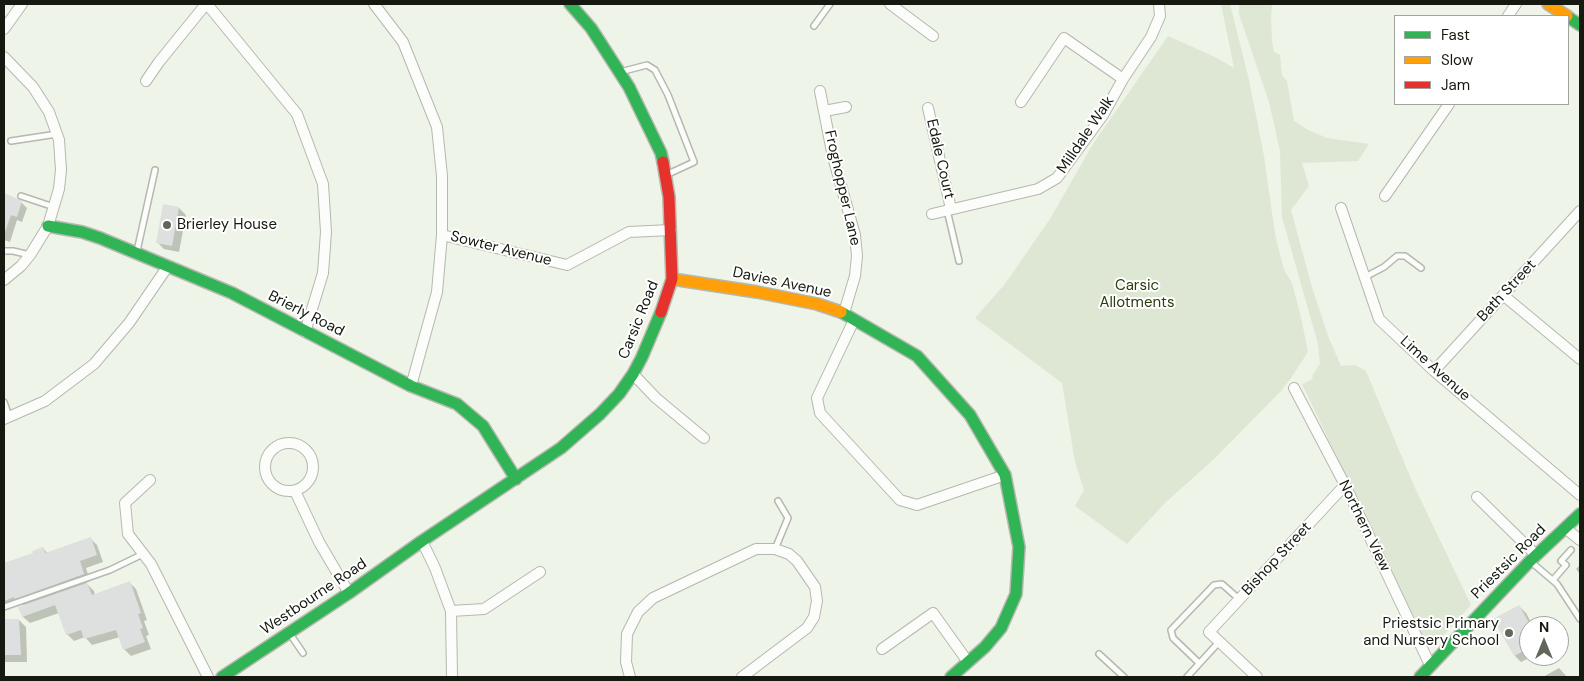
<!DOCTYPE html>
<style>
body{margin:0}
#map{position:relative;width:1584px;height:681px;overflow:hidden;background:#eef4e7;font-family:"DM Sans",sans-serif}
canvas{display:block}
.frame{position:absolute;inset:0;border:5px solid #151910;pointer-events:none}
.legend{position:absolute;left:1394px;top:15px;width:175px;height:90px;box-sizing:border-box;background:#fff;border:1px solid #a1a39f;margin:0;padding:6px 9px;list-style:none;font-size:15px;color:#151910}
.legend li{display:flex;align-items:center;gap:10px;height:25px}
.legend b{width:25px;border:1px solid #a1a39f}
.north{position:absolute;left:1519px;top:616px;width:50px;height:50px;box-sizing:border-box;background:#fff;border:1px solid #a1a39f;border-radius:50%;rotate:0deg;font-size:14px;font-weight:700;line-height:20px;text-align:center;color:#151910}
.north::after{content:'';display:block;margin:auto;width:18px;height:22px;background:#61665b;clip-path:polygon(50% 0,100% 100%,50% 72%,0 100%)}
</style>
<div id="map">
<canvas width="1584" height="681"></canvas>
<div class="frame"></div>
<ul class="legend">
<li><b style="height:6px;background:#30b455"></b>Fast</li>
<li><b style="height:6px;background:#ff9f0a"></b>Slow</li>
<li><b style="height:6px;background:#e5322d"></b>Jam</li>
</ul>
<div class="north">N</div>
</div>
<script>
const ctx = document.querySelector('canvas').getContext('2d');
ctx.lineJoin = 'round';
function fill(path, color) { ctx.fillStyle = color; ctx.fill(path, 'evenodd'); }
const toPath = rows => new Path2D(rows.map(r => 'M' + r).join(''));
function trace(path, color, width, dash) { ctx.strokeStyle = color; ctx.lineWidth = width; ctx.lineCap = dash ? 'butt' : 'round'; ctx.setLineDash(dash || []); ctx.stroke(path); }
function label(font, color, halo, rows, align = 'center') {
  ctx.font = font + ' "DM Sans",sans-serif'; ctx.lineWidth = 4; ctx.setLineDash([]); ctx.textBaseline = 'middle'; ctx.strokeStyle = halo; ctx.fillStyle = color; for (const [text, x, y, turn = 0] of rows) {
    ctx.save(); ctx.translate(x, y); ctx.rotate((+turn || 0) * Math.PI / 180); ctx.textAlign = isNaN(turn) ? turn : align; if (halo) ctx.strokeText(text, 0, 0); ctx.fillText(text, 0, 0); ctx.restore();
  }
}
const green = toPath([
 [1221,4,1230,4,1249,80,1264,156,1275,234,1284,270,1292,283,1302,322,1308,352,1291,378,1281,391,1214,459,1165,503,1127,544,1075,506,1084,490,1075,462,1062,383,975,318,1005,284,1050,219,1093,144,1168,36,1217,58,1234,68],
 [1239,4,1272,4,1271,17,1272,41,1274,52,1280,55,1282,75,1287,81,1294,121,1308,130,1327,138,1369,144,1358,161,1302,163,1309,186,1291,210,1311,284,1328,336,1341,366,1355,365,1366,371,1414,486,1471,605,1435,645,1427,645,1302,384,1313,379,1312,376,1320,364,1318,344,1282,217,1280,151,1269,102,1239,14]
]);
const shadow = toPath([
 [4,195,21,202,27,208,22,222,17,220,10,242,4,240],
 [164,206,179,208,186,215,179,252,164,249,157,242],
 [90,538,97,545,103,562,86,568,90,581,86,583,94,591,95,595,130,583,136,589,147,620,144,621,149,635,146,636,151,649,131,656,124,649,120,637,92,645,85,637,74,641,67,634,59,613,30,623,23,617,24,606,21,603,4,605,4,565,35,554,43,548,48,554],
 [1580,565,1580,574,1576,569],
 [1519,606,1526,613,1533,626,1529,626,1529,656,1533,656,1521,662,1515,656],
 [4,620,19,620,26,627,27,662,4,662],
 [1559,668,1567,677,1543,677]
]);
const building = toPath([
 [4,193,22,201,17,217,11,215,5,232,4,232],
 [163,204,179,207,172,246,156,243],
 [91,537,97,555,80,561,84,574,15,599,14,597,4,601,4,563,33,553,32,551,43,547,45,553],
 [130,581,141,613,138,614,143,628,140,629,145,642,123,650,116,630,84,639,81,630,66,635,55,605,22,617,18,607,87,583,92,595],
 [1519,605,1529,623,1529,648,1514,656,1493,619],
 [4,619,19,619,21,655,4,655]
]);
const lane = toPath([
 [814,26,830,4],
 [620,72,647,65,655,70,668,95,694,162,666,175],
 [11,141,57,134],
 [21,196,54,207],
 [947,210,959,261],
 [4,251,13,251,30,255],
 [137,251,155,170],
 [1365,277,1384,267,1397,256,1405,256,1421,268],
 [4,402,9,416],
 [775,549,788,518,778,501],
 [1530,561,1557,584,1580,619],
 [1553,580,1566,565,1561,561,1571,550],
 [4,607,110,570,143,554],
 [290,634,303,653],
 [1099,654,1124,677],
 [1199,663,1173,638,1171,630,1214,585,1222,584,1239,599],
 [1187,677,1219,642]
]);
const street = toPath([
 [207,4,297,114,323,184,326,232,323,273,305,332],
 [374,4,403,42,437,127,442,176,442,235,437,292,411,386],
 [890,4,933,36],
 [1508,16,1516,4],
 [4,29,22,4],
 [4,57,33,87,49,112,59,140,61,170,59,189,48,226,30,255,21,266,4,280],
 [146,81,159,62,206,4],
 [820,91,833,157,855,235,857,256,855,276,844,313],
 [1021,102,1064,38,1123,79],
 [928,108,951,209],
 [824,111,846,107],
 [1385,196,1449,104],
 [1341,208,1379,319,1434,371,1580,495],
 [932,214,1038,189,1057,178,1103,115,1123,79,1151,37,1160,16,1159,4],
 [442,235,567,265,629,232,671,230],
 [1503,295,1580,359],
 [854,320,817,398,820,413,900,500,917,505,1005,475],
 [1434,371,1580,211],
 [633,374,656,398,704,438],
 [1294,388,1345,485,1430,665],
 [4,419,45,401,94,364,129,323,168,266],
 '265 467a24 24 0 1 1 48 0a24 24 0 1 1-48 0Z',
 [150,480,125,503,128,534,151,564,208,677],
 [295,491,319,542,349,593],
 [1477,497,1536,555],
 [1565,528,1580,540],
 [422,541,435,568,451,611,452,677],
 [451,611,484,609,540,572],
 [882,649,933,613,968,662],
 [630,677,626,662,627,634,638,612,653,598,756,549,775,549,789,554,797,561,815,587,817,601,814,617,807,628,742,677],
 [1257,677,1209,632,1345,485]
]);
const fast = toPath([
 [570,4,591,28,629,87,661,153,663,162],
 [1568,17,1580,25],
 [48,226,82,232,100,238,232,293,411,386,457,404,483,426,516,479],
 [841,312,917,356,970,415,1005,475,1019,547,1016,594,1001,628,985,647,951,677],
 [222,677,349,593,422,541,561,448,600,414,619,394,633,374,642,357,661,312],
 [1420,677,1530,561,1580,514]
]);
const slow = toPath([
 [1548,4,1567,16],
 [672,279,757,292,817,304,841,312]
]);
const jam = toPath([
 [661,312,672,279,669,197,663,162]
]);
const markers = [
 [167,225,5,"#61665b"],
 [1509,633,5,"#61665b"]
];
const streetNames = [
 ["Milldale Walk",1086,135,-56],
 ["Edale Court",940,159,77],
 ["Froghopper Lane",842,188,77],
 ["Sowter Avenue",501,249,14],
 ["Davies Avenue",782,283,12],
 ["Bath Street",1507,291,-47],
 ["Brierly Road",306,314,27],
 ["Carsic Road",639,320,-68],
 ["Lime Avenue",1435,369,42],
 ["Northern View",1364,526,64],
 ["Bishop Street",1277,559,-47],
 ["Priestsic Road",1509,562,-45],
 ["Westbourne Road",314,597,-34]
];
const poiNames = [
 ["Brierley House",177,225],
 ["Priestsic Primary",1499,624,"right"],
 ["and Nursery School",1499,641,"right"]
];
const parkNames = [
 ["Carsic",1137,286],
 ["Allotments",1137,303]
];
fill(green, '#dee6d4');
fill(shadow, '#0003');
fill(building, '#dee0df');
trace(lane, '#b4b8ae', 8);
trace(street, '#b4b8ae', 12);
trace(fast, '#b4b8ae', 14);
trace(slow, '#b4b8ae', 14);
trace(jam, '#b4b8ae', 14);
trace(lane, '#fcfdfb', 5);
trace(street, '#fcfdfb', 10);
trace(fast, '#30b455', 11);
trace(slow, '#ff9f0a', 11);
trace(jam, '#e5322d', 11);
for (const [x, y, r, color] of markers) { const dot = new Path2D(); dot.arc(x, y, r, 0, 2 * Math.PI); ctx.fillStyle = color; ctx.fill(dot); trace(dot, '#fff', 2); }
label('15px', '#151910', '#fff', streetNames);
label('15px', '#151910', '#fff', poiNames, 'left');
label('15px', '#2d3d10', '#fff', parkNames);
</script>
